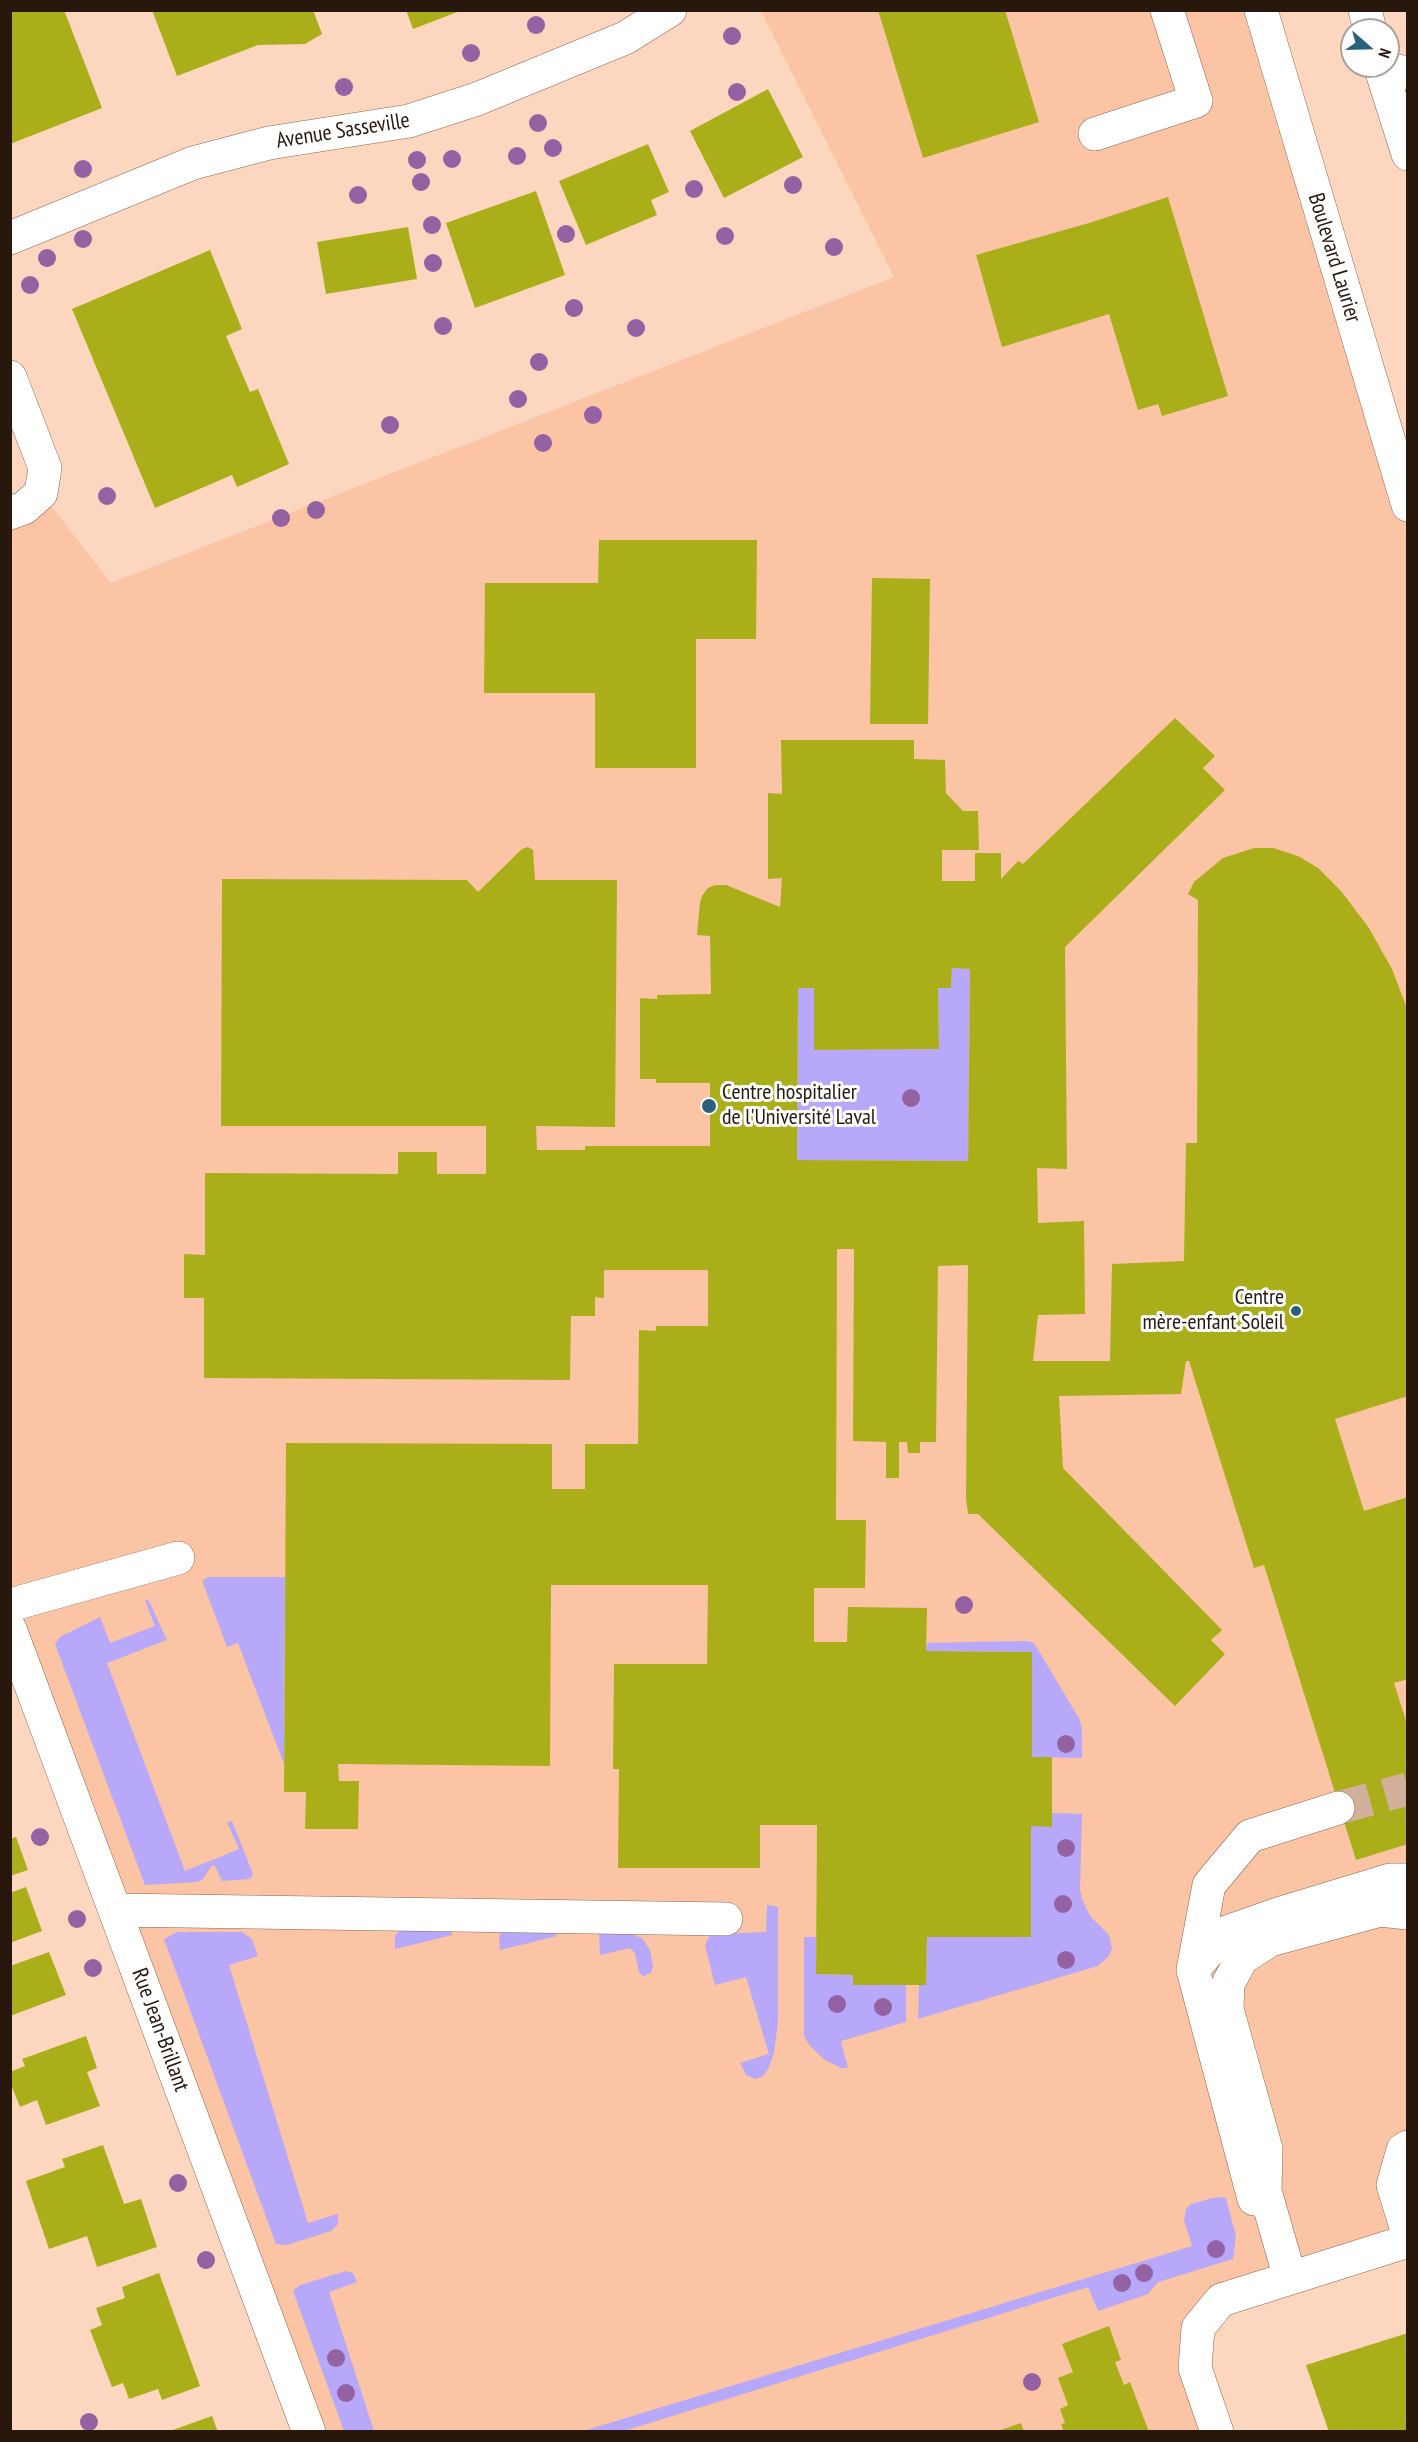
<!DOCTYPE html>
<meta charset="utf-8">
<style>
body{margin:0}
#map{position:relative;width:1418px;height:2442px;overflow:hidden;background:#fcd6bf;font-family:"PT Sans Narrow",sans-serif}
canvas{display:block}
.frame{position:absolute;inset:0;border:12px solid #28170c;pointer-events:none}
.north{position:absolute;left:1340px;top:18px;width:60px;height:60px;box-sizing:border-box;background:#fff;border:2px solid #a9a29e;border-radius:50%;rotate:110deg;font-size:16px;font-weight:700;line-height:24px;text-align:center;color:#28170c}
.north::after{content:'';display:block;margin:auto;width:21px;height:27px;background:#2a627c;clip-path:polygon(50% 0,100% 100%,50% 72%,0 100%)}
</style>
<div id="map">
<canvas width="1418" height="2442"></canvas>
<div class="frame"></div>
<div class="north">N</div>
</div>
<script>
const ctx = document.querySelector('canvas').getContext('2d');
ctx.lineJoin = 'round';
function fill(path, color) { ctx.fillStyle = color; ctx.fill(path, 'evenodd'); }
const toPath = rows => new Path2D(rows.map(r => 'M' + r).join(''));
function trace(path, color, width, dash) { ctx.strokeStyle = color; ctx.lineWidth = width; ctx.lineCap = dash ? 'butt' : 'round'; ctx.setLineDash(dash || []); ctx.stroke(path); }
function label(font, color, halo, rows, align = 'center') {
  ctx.font = font + ' "PT Sans Narrow",sans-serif'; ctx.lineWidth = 6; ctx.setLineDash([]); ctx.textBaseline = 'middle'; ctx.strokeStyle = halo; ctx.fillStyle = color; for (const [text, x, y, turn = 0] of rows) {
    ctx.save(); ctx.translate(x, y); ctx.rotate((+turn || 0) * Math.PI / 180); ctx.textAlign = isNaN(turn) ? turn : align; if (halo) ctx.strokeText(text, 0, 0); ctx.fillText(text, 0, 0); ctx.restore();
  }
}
const built = toPath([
 [761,11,1259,11,1407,506,1407,2241,1276,2282,1198,2328,1217,2431,309,2431,11,1629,11,513,41,493,111,583,894,277]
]);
const green = toPath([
 [952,968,970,969,968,1161,797,1160,798,988,814,988,814,1050,939,1049,938,988,951,988],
 [208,1577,285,1577,284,1764,238,1643,227,1647,203,1583,203,1580],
 [148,1599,167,1640,107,1663,185,1871,239,1849,227,1822,232,1821,253,1874,250,1879,222,1881,215,1866,212,1865,202,1880,196,1882,145,1885,55,1644,60,1637,100,1617,110,1643,155,1626,145,1600],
 [1027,1641,1034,1643,1080,1720,1082,1730,1082,1758,1032,1757,1032,1652,926,1651,927,1643],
 [1052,1813,1082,1814,1080,1889,1082,1899,1090,1916,1109,1935,1112,1949,1109,1956,1098,1966,918,2019,919,1985,926,1984,927,1937,1031,1937,1031,1826,1052,1826],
 [767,1905,778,1907,778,2022,774,2053,768,2069,763,2076,755,2079,746,2075,740,2063,769,2054,746,1977,715,1985,705,1945,710,1935,714,1934,766,1932],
 [401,1929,452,1931,452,1935,395,1949,395,1936],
 [177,1932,242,1932,252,1939,258,1956,229,1965,308,2223,338,2214,338,2224,331,2231,287,2245,276,2244,164,1939],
 [502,1932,554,1933,557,1936,500,1950,499,1936],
 [599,1933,628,1933,642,1938,650,1950,653,1967,651,1973,643,1976,639,1972,635,1953,630,1948,600,1955],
 [804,1937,816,1937,816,1974,853,1975,853,1985,906,1985,906,2022,841,2041,848,2068,841,2068,825,2060,810,2046,804,2036],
 [1217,2197,1226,2198,1236,2236,1233,2259,1158,2282,1148,2294,1098,2311,1088,2287,624,2431,583,2431,1192,2246,1184,2220,1186,2209,1191,2204],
 [346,2271,353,2273,357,2282,329,2292,374,2431,344,2431,293,2291,300,2285]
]);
const building = toPath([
 [10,10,64,10,102,108,10,144],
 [152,10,313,10,322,34,305,44,258,45,177,76],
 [406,10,460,10,460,11,413,29],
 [878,10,1005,10,1039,122,923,158],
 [768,89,803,157,724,198,690,131],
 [648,144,669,192,651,200,657,215,586,245,559,181],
 [536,191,565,275,475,308,446,223],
 [1168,197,1228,396,1162,416,1158,404,1138,410,1109,314,1002,347,976,255,1089,223],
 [408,227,417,279,326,294,317,242],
 [210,250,242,329,226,336,250,392,258,389,289,464,237,487,232,475,155,508,72,309],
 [599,540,757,540,756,639,696,639,696,768,595,768,595,693,484,693,485,583,598,583],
 [872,578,930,579,928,724,870,724],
 [1175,718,1215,756,1203,768,1225,790,1065,947,1067,1169,1037,1168,1038,1223,1084,1221,1085,1314,1038,1315,1033,1361,1110,1361,1112,1264,1184,1261,1186,1143,1197,1143,1198,900,1188,894,1194,882,1223,858,1254,848,1273,848,1298,856,1318,868,1341,891,1369,928,1392,969,1408,1011,1408,1396,1335,1419,1364,1511,1408,1497,1408,1679,1394,1683,1408,1727,1408,1844,1356,1860,1264,1565,1254,1568,1189,1361,1186,1361,1181,1394,1059,1396,1063,1468,1222,1630,1211,1640,1225,1654,1175,1706,978,1514,968,1514,966,1498,968,1265,938,1266,936,1442,920,1442,920,1453,908,1453,907,1442,899,1442,899,1478,886,1478,886,1442,853,1441,854,1249,837,1249,836,1520,866,1520,865,1588,814,1588,814,1642,847,1642,848,1607,927,1608,926,1651,1032,1652,1032,1757,1052,1757,1052,1827,1031,1826,1031,1937,927,1937,926,1985,853,1985,853,1975,816,1974,817,1825,760,1825,760,1868,618,1868,619,1769,613,1769,614,1664,707,1664,708,1585,551,1585,550,1766,338,1764,339,1781,359,1781,358,1829,305,1829,306,1792,284,1792,286,1443,552,1444,552,1489,585,1489,585,1444,638,1444,639,1330,656,1331,656,1326,708,1326,708,1270,604,1270,604,1298,595,1297,595,1316,571,1316,570,1380,204,1378,204,1298,184,1298,184,1254,205,1255,205,1173,398,1174,398,1152,437,1152,437,1174,486,1174,486,1126,221,1126,222,879,467,880,478,892,522,849,528,847,533,850,535,880,617,880,615,1127,536,1126,537,1150,585,1150,585,1146,710,1146,710,1083,656,1083,656,1079,640,1079,640,998,657,999,657,995,711,994,710,936,697,935,700,903,702,896,708,888,715,885,726,885,780,907,782,878,768,879,768,793,782,794,781,740,914,740,914,759,945,760,946,793,963,811,978,811,979,850,942,850,942,881,975,881,975,853,1001,853,1001,879,1018,861,1023,864],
 [952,968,970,969,968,1161,797,1160,798,988,814,988,814,1050,939,1049,938,988,951,988],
 [16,1837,28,1870,10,1876,10,1839],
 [26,1887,42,1931,10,1943,10,1893],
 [49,1952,66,1995,10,2016,10,1966],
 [86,2036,97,2068,87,2072,100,2106,46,2125,37,2100,20,2107,10,2082,10,2072,25,2066,22,2059],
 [103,2145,124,2204,141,2199,157,2247,97,2267,87,2236,49,2249,26,2181,65,2167,62,2159],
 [159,2273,200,2386,162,2400,158,2389,129,2399,123,2383,112,2387,90,2330,102,2325,96,2308,125,2298,122,2287],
 [1109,2326,1121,2360,1115,2362,1124,2385,1130,2382,1149,2432,1064,2432,1061,2424,1065,2423,1060,2409,1068,2405,1058,2378,1073,2372,1062,2344],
 [1408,2333,1408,2432,1329,2432,1306,2365],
 [212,2416,218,2432,170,2432,170,2431],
 [1021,2423,1024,2432,998,2432,998,2431]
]);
const minorTunnel = toPath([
 [1338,1808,1408,1789]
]);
const minor = toPath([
 [1381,68,1408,73],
 [1095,134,1196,101,1167,10],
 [10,238,193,163,269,143,409,121,477,99,625,38,670,10],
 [10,377,45,468,41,493,24,508,10,513],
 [10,1605,178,1558],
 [10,1629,309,2432],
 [1338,1808,1250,1836,1209,1885,1193,1970,1224,1933,1278,1914,1390,1880,1408,1880],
 [115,1910,726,1919],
 [1193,1970,1254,2199],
 [1408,2147,1403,2150,1393,2185,1408,2233],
 [1290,2278,1265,2191,1266,2149,1227,2009,1228,1984,1242,1958,1270,1940,1380,1910,1408,1913],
 [1217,2432,1195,2368,1198,2328,1221,2300,1408,2241]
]);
const major = toPath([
 [1261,10,1408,505],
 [1365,10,1370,30],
 [1380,66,1408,154]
]);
const trees = [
 [536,25],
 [732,36],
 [471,53],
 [344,87],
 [737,92],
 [538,123],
 [553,148],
 [517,156],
 [452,159],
 [417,160],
 [83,169],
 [421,182],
 [793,185],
 [694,189],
 [358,195],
 [432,225],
 [566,234],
 [725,236],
 [83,239],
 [834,247],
 [47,258],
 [433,263],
 [30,285],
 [574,308],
 [443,326],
 [636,328],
 [539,362],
 [518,399],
 [593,415],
 [390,425],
 [543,443],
 [107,496],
 [316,510],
 [281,518],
 [911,1098],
 [964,1605],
 [1066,1744],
 [40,1837],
 [1066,1848],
 [1063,1904],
 [77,1919],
 [1066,1960],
 [93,1968],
 [837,2004],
 [883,2007],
 [178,2183],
 [1216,2249],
 [206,2260],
 [1144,2273],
 [1122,2283],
 [336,2358],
 [1032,2382],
 [346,2393],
 [89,2422]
];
const markers = [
 [709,1106,8,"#2a627c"],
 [1296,1311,6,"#2a627c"]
];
const streetNames = [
 ["Avenue Sasseville",343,131,-9],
 ["Boulevard Laurier",1334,258,73],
 ["Rue Jean-Brillant",160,2030,70]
];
const poiNames = [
 ["Centre hospitalier",722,1093],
 ["de l'Université Laval",722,1118],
 ["Centre",1284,1298,"right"],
 ["mère-enfant Soleil",1284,1323,"right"]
];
fill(built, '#fbc4a4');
fill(green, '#b7a8f9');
fill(building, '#aaaf19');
trace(minorTunnel, '#d2b09b', 33, [33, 16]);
trace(minor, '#8f654c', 34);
trace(major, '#8f654c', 34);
trace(minor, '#fff', 33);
trace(major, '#fff', 33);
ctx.fillStyle = '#9461a2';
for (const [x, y] of trees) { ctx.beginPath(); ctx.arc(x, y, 9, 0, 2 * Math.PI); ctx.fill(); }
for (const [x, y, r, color] of markers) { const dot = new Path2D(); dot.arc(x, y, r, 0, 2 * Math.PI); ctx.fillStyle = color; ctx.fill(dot); trace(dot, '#fff', 2); }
label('22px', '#28170c', '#fff', streetNames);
label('22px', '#28170c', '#fff', poiNames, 'left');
</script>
